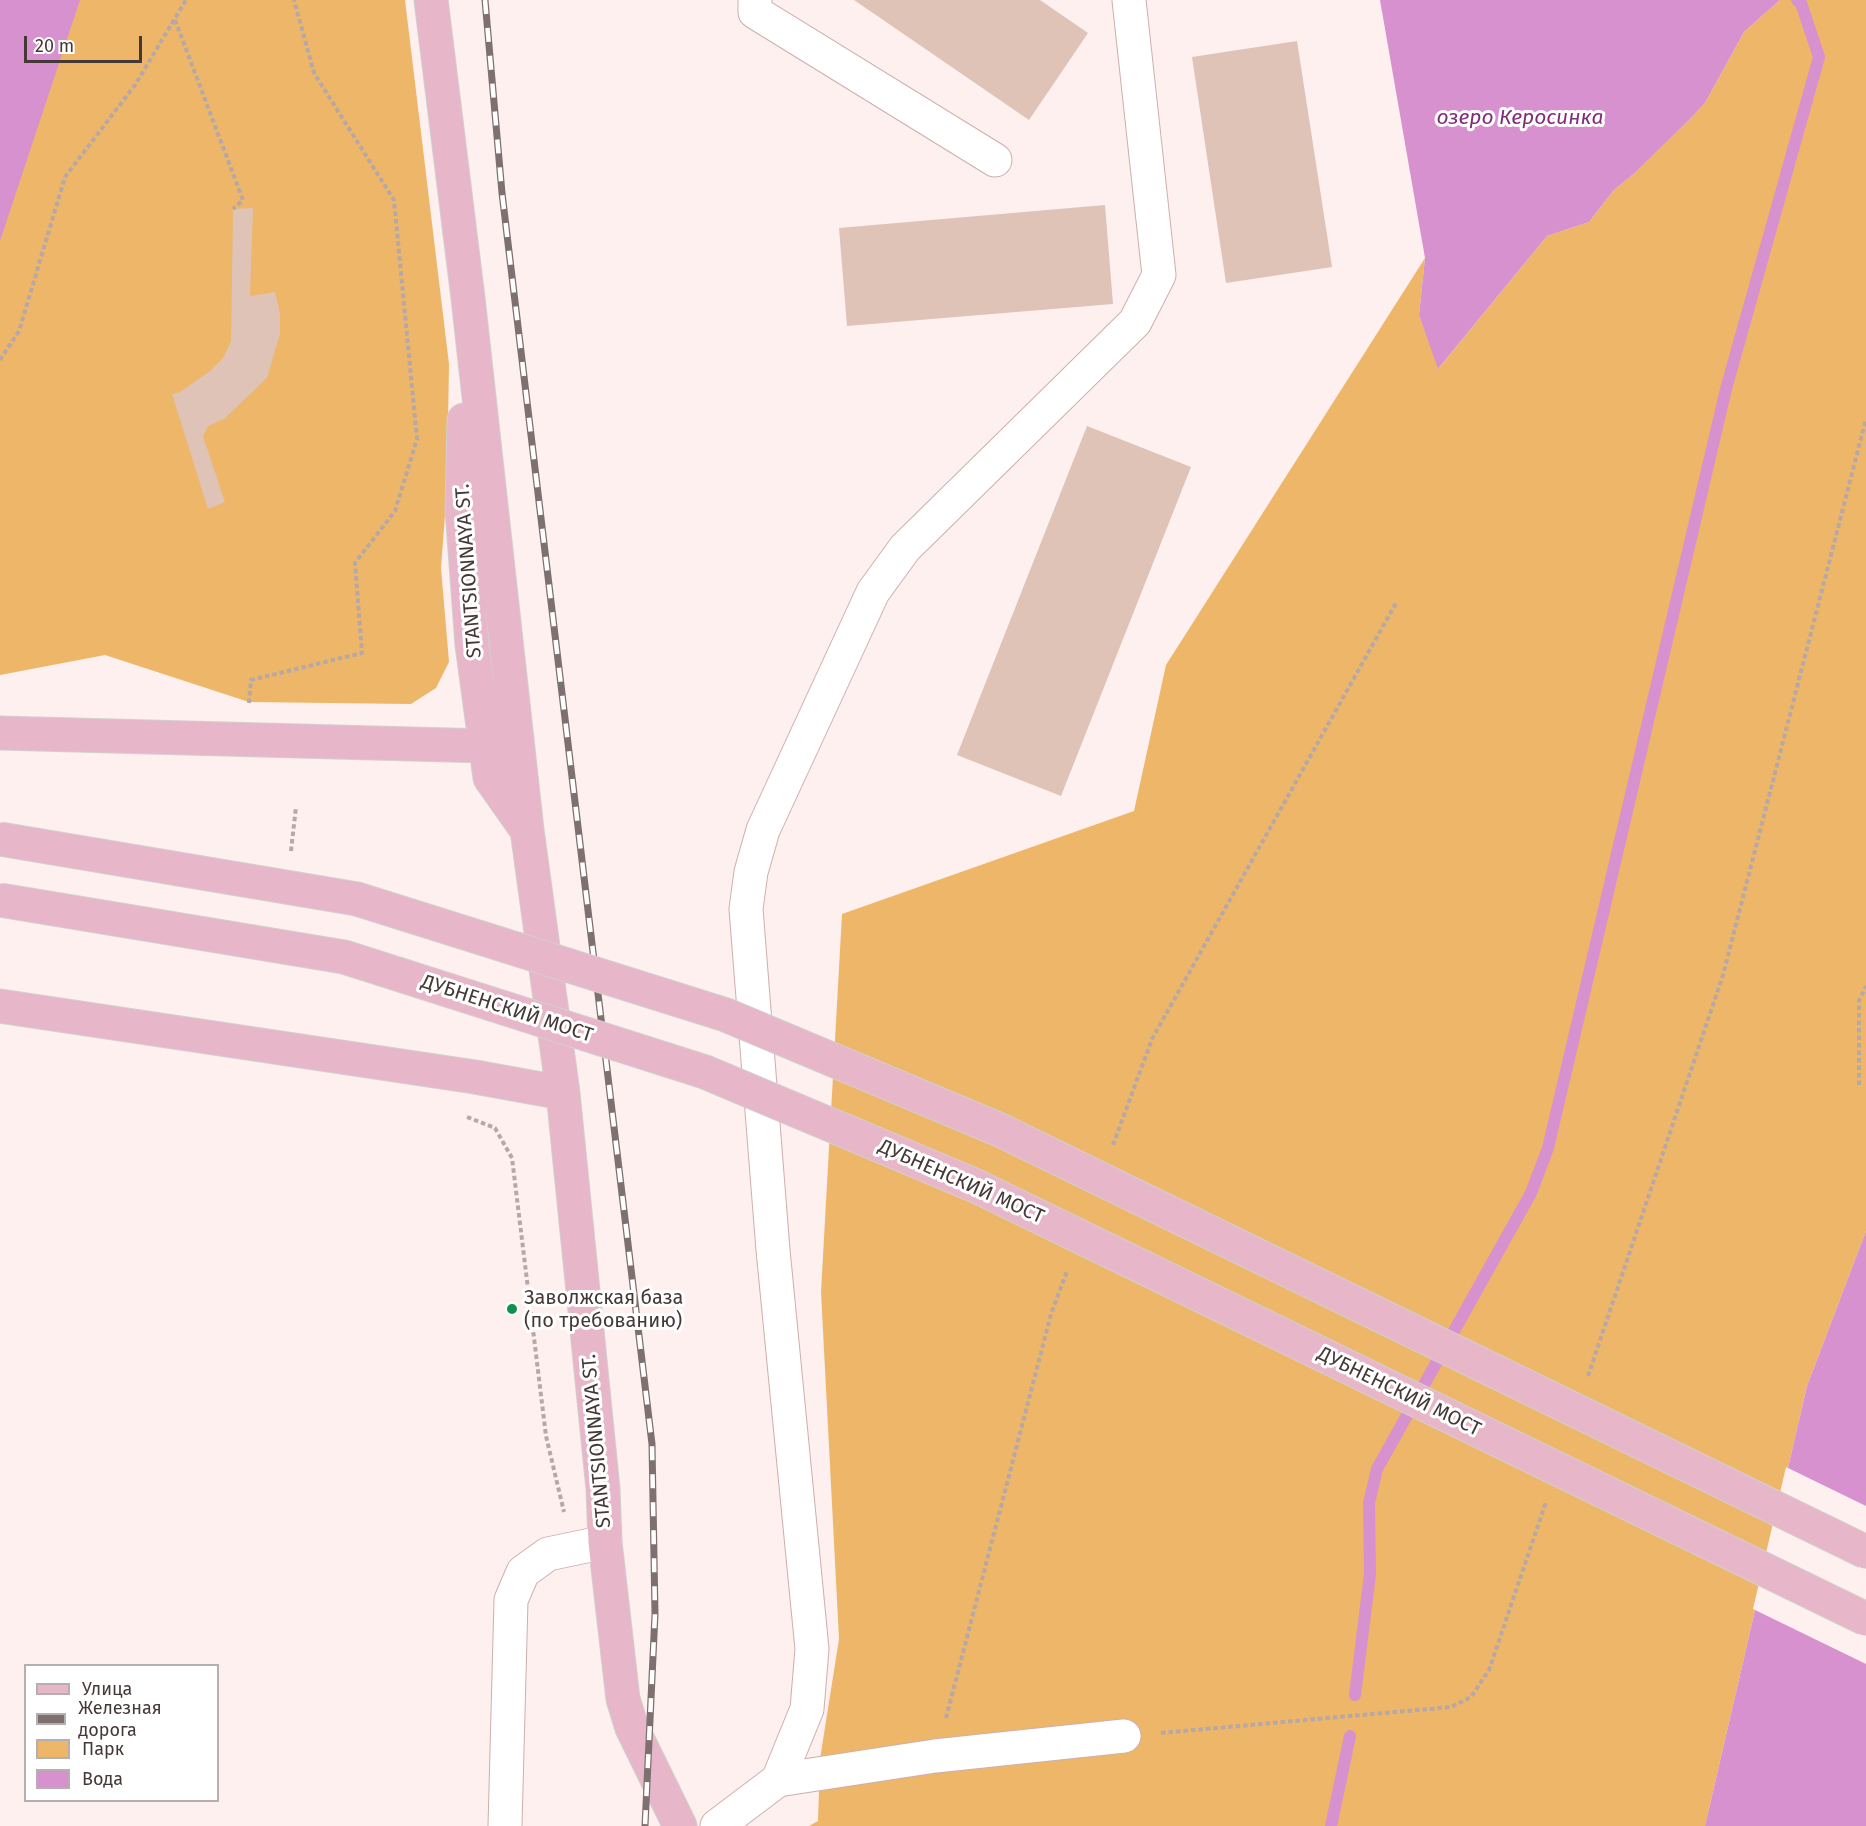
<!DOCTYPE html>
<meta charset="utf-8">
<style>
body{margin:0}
#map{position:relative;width:1866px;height:1826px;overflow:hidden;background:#fdf0ef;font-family:"Fira Sans",sans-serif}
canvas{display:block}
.legend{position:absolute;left:24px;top:1664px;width:195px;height:138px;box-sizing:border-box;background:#fff;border:2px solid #b5b0af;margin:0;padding:8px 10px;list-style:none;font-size:18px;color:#453938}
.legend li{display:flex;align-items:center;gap:12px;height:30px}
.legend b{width:30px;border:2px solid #b5b0af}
.scale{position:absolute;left:24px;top:36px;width:118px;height:27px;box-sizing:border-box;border:3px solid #453938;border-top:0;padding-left:8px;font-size:18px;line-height:21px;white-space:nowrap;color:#453938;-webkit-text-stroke:4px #fff;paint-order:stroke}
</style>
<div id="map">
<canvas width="1866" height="1826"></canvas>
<ul class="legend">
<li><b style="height:8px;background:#e7b6c8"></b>Улица</li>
<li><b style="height:8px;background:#7d706f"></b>Железная дорога</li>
<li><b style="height:16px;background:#edb669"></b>Парк</li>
<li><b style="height:16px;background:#d791cf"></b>Вода</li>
</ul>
<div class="scale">20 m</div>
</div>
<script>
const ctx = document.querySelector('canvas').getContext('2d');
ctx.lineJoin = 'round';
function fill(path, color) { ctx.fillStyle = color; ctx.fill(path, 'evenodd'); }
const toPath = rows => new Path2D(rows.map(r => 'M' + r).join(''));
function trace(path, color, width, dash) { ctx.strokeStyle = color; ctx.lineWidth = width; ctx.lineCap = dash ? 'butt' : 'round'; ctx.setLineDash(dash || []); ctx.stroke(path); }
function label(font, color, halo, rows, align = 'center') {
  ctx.font = font + ' "Fira Sans",sans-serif'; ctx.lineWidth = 6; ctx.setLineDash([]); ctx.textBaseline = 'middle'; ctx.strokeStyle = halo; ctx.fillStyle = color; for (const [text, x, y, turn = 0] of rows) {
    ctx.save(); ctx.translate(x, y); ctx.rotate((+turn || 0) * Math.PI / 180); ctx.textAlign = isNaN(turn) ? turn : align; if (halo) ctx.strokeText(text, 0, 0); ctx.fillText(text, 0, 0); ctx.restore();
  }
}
const green = toPath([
 [0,0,405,0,449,364,447,488,441,568,449,662,436,688,411,704,249,702,105,655,0,675],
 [1780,0,1866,0,1866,1231,1807,1386,1705,1826,809,1826,818,1821,820,1759,839,1639,821,1292,842,914,1134,811,1166,665,1425,258,1419,315,1439,368,1547,236,1589,222,1614,190,1636,172,1691,118,1705,103,1744,32]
]);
const water = toPath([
 [0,0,80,0,0,241],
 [1380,0,1780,0,1744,32,1705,103,1691,118,1636,172,1614,190,1589,222,1547,236,1438,369,1419,315,1425,258],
 [1866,1231,1866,1826,1705,1826,1807,1386]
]);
const pier = toPath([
 [1786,1467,1866,1506,1866,1664,1753,1609]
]);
const stream = toPath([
 [1355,1695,1370,1574,1369,1503,1377,1469,1531,1193,1548,1148,1726,389,1819,57,1801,3,1797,0],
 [1331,1826,1350,1736]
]);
const building = toPath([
 [854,0,1040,0,1088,33,1029,120],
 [1297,41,1332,267,1226,283,1192,57],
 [1105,205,1113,304,847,326,839,228],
 [253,208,250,296,275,292,280,314,280,334,267,378,224,419,208,426,203,436,225,502,208,509,172,394,180,392,210,371,223,358,231,341,233,209],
 [1087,426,1191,467,1061,796,957,755]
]);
const path = toPath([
 [175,20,243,200,233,209],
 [0,360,19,331,65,177,135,85,186,0],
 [249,703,251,680,362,653,355,563,395,511,417,439,394,200,314,73,294,0],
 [291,851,296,807],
 [1859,1085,1859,1001,1866,986],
 [467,1117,495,1128,512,1158,546,1436,564,1512],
 [1113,1145,1152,1039,1396,603],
 [1588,1376,1723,975,1866,419],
 [946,1718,1051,1314,1067,1271],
 [1161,1733,1451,1707,1471,1697,1489,1670,1546,1502]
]);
const minor = toPath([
 [755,0,755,12,995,160],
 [778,1780,935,1756,1124,1736],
 [505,1826,511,1600,523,1572,548,1554,605,1542],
 [717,1826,778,1780,807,1709,812,1649,773,1250,746,909,751,872,763,830,873,592,905,548,1135,322,1159,275,1129,0]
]);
const major = toPath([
 [431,0,468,298,527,830,563,1093,603,1489,605,1542,623,1699,632,1728,680,1826],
 [464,420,462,510,472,645,490,778,526,829],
 [0,733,486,746],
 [0,1006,475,1077,563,1093]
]);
const rail = toPath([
 [485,0,502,193,652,1444,655,1614,645,1826]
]);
const majorBridge = toPath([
 [0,839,357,899,726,1015,1000,1130,1866,1552],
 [0,900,344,957,705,1072,976,1186,1866,1619]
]);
const markers = [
 [512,1309,6,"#0f914e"]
];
const streetNames = [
 ["STANTSIONNAYA ST.",469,571,-94],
 ["ДУБНЕНСКИЙ МОСТ",507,1009,18],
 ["ДУБНЕНСКИЙ МОСТ",961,1182,24],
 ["ДУБНЕНСКИЙ МОСТ",1399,1392,26],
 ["STANTSIONNAYA ST.",597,1441,-95]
];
const poiNames = [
 ["Заволжская база",524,1298],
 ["(по требованию)",524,1321]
];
const waterNames = [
 ["озеро Керосинка",1520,118]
];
fill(green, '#edb669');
fill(water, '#d791cf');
fill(pier, '#fdf0ef');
trace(stream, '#d791cf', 12);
fill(building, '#dec3b6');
trace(minor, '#ceafad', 35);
trace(major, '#d2cfcf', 35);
trace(path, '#b5a8a7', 4, [4.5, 3]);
trace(minor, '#fff', 33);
trace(major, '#e7b6c8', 33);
trace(rail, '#7d706f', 7);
trace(rail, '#fff', 4.5, [14]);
trace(majorBridge, '#d2cfcf', 35, []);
trace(majorBridge, '#e7b6c8', 33);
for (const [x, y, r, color] of markers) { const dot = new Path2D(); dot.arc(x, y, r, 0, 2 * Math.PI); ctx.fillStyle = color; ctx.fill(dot); trace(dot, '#fff', 2); }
label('20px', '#453938', '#fff', streetNames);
label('20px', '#453938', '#fff', poiNames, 'left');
label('italic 21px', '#7f2d79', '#fff', waterNames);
</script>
